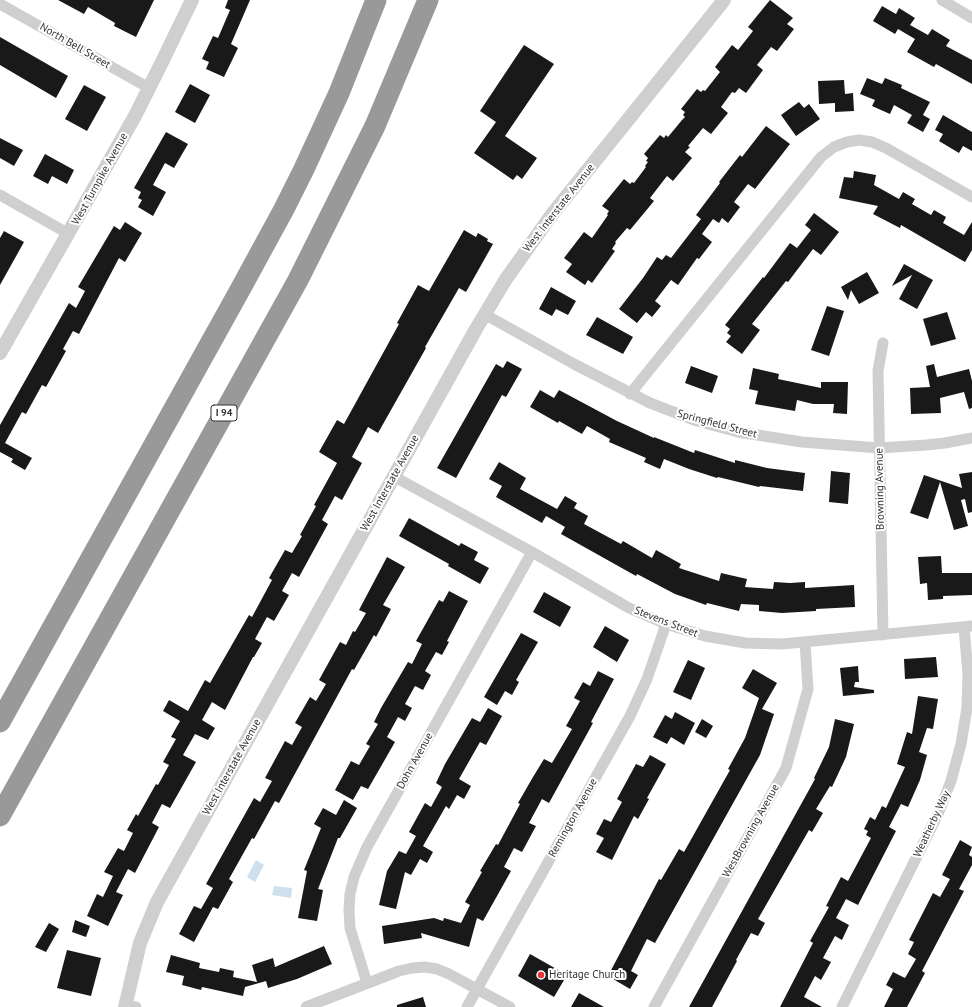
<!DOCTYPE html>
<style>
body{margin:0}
canvas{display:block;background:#fff}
</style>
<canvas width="972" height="1007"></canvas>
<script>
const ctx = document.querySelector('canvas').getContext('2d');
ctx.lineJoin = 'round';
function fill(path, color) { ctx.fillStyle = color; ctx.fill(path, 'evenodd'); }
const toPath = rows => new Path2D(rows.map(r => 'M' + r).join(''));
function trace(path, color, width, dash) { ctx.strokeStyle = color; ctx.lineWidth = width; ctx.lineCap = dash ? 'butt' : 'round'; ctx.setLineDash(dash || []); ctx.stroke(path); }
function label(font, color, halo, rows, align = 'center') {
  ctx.font = font + ' "PT Sans",sans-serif'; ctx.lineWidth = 4; ctx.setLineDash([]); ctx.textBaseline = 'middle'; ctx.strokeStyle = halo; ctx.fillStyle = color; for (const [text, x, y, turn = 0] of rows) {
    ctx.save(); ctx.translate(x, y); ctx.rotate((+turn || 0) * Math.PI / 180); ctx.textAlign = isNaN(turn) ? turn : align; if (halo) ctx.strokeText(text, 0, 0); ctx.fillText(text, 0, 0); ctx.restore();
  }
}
const water = toPath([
 [256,860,264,865,255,882,247,877],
 [274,886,292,888,291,898,272,895]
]);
const building = toPath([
 [58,0,154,0,136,37,114,26,115,23,88,7,84,14],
 [228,0,250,0,231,44,238,48,224,77,206,69,209,62,202,59,213,36,218,38,230,10,225,8],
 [770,0,793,18,787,24,794,29,777,51,771,47,757,65,763,70,746,93,739,88,735,93,732,92,721,107,728,113,711,134,703,128,688,146,690,147,685,152,692,158,673,181,667,176,650,198,654,201,630,230,627,228,615,242,616,243,612,249,615,251,592,283,588,280,585,285,566,272,572,264,564,258,584,232,592,238,608,215,607,214,609,211,602,206,624,179,630,184,632,182,634,183,646,167,645,166,648,162,646,161,648,158,644,154,660,135,664,138,666,135,668,137,682,120,685,117,683,115,685,112,681,109,697,89,701,92,703,90,705,91,720,72,715,67,732,45,738,50,753,31,748,27],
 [882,6,896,14,899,8,915,18,910,25,928,35,932,29,950,40,946,46,972,60,972,84,936,64,934,67,907,52,915,39,898,29,895,34,873,21],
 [0,37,68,76,56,98,0,65],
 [524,45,554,64,505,136,537,158,522,179,517,175,513,180,474,153,496,122,480,111],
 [867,78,882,84,885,78,902,85,901,88,930,102,923,115,930,119,923,132,907,123,912,115,894,105,890,114,872,106,875,100,860,94],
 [844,80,845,94,853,93,854,111,835,112,835,103,819,104,818,81],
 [190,84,210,95,195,123,175,112],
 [84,85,106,97,87,131,65,119],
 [799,102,804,108,809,104,820,119,796,136,781,115],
 [943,115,972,132,972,151,963,146,959,153,939,141,943,134,935,130],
 [766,126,790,144,755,189,748,184,734,202,740,207,728,223,722,218,719,223,713,219,702,234,712,242,699,259,697,258,678,285,671,280,655,301,661,306,652,317,646,312,637,323,619,309,643,278,657,257,662,260,666,255,671,258,701,219,696,215,720,183,719,182,740,155,742,157],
 [166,132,188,144,174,168,165,163,153,185,166,192,153,216,138,207,142,200,138,198,141,192,134,188],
 [0,138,23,150,14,166,0,158],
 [45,154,74,170,67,184,52,176,48,184,33,176],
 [854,171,876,175,874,185,899,199,903,192,915,199,912,204,931,215,934,210,946,217,943,223,964,235,972,222,972,250,965,262,901,225,900,228,873,214,878,206,839,198,844,177,853,178],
 [814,213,839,232,821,255,813,249,788,282,786,281,752,324,760,330,742,354,726,342,731,336,727,333,730,329,725,325,763,277,764,278,790,243,797,248,811,230,805,225],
 [125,222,142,233,125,262,119,258,79,334,73,331,63,349,66,351,46,387,42,385,26,414,22,412,5,443,32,458,25,470,11,462,13,459,0,452,0,425,69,303,76,308,85,291,78,287,114,226,120,230],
 [464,230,476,237,478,233,488,239,487,241,493,244,466,292,459,288,425,347,426,348,378,433,368,427,352,457,362,463,342,500,335,496,322,520,328,524,299,577,292,573,282,591,289,595,274,621,267,617,255,639,262,643,254,657,253,657,225,710,212,702,202,720,215,728,208,740,195,734,183,755,196,762,170,808,162,804,152,823,159,827,135,873,128,869,116,892,123,895,108,926,87,916,97,894,103,897,113,876,104,872,118,848,124,851,133,833,127,830,136,814,138,816,156,784,158,785,169,765,163,762,176,739,171,737,180,721,163,711,169,700,188,711,205,680,210,683,249,615,252,617,272,580,269,578,285,550,292,553,302,536,300,535,316,506,314,505,337,463,319,452,337,420,344,424,399,324,397,323,418,285,429,291],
 [4,231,24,242,0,285,0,238],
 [904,264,933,280,917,309,899,299,912,275,892,286],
 [867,272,879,293,859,304,851,290,848,300,841,287],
 [551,287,576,301,568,315,556,309,552,316,539,309],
 [827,306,844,311,829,356,811,350],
 [947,312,956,339,931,346,923,319],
 [597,317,633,337,623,354,586,335],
 [507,361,522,369,506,397,502,395,456,478,437,468,496,364,503,368],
 [934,364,937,377,969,369,972,381,972,408,969,409,964,392,940,398,941,413,911,414,910,388,930,387,926,366],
 [691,366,718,376,712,393,685,383],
 [753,368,779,374,778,379,821,388,821,382,848,382,847,414,833,413,834,404,813,404,797,400,795,411,755,404,758,391,749,389],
 [540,390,554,398,559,390,617,421,654,438,654,437,694,453,695,450,735,463,735,460,767,468,805,473,803,491,760,486,759,487,718,477,717,478,689,469,664,459,660,469,644,462,646,458,609,442,610,439,587,426,582,434,559,421,558,423,530,407],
 [499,462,526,478,520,489,557,509,565,496,577,503,574,508,588,516,584,524,621,544,623,541,652,558,656,550,681,564,679,568,719,581,721,573,747,579,745,587,773,589,774,582,790,583,805,582,805,588,854,585,855,607,816,609,816,611,782,613,759,611,759,605,741,604,739,611,707,603,706,605,675,594,637,574,636,576,561,534,565,527,546,516,542,523,496,497,502,486,489,479],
 [831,471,850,473,848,504,829,502],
 [972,472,972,512,968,513,965,499,961,500,968,526,954,530,940,482,928,519,910,513,924,475,962,488,959,474],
 [409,518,459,546,461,543,478,552,474,560,489,568,480,584,448,566,449,564,399,536],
 [941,556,942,573,972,573,972,595,943,596,943,599,928,600,927,583,920,584,918,557],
 [387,557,405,567,383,605,391,609,376,637,374,635,354,670,352,669,279,803,275,801,254,839,252,838,229,879,233,882,218,909,213,907,194,942,179,934,194,906,201,909,213,888,206,884,254,798,260,802,272,781,265,778,285,741,292,745,302,727,295,723,310,697,316,701,326,684,319,680,340,642,346,645,353,631,355,632,366,613,359,610],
 [449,591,468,601,447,641,449,642,442,655,436,652,425,671,431,675,423,690,415,686,405,704,412,708,405,721,398,717,387,737,395,742,368,789,361,786,353,800,335,790,351,761,359,765,370,746,366,744,378,724,374,722,381,708,408,662,412,664,422,644,416,641,439,600,443,602],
 [544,592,571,607,560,627,533,612],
 [605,626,629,640,617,662,593,647],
 [521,633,538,642,516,680,519,682,512,695,505,691,497,705,484,697],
 [936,657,938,677,905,679,904,659],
 [688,660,705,668,691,700,673,692],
 [858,666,859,682,855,682,854,687,874,690,874,693,843,696,840,668],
 [753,669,777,683,762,709,774,714,760,755,655,943,647,939,631,971,638,975,630,989,608,976,659,879,661,880,679,849,684,852,730,770,728,769,745,738,759,698,742,688],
 [598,671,614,679,591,722,593,723,549,803,542,799,529,823,536,826,522,852,514,848,504,867,511,871,483,921,477,918,469,947,421,933,422,938,384,944,382,926,434,918,443,921,444,918,461,923,470,905,465,902,482,872,480,871,496,844,498,845,520,804,518,803,533,777,544,759,552,763,572,729,566,726,580,701,574,698,583,682,590,686],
 [918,696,938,699,933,729,927,728,919,752,927,755,920,780,908,807,901,804,889,827,896,831,858,905,846,899,836,918,849,925,842,940,835,936,823,958,831,962,821,980,815,976,804,997,822,1007,780,1007,813,943,810,941,829,907,826,906,841,877,848,881,871,838,866,835,868,831,864,829,870,817,875,820,882,806,886,808,905,767,897,764,907,732,912,734],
 [488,708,502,716,486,745,480,742,459,779,471,786,464,799,457,795,449,809,446,806,423,846,433,852,427,863,420,859,411,875,405,872,396,909,379,905,387,871,399,851,406,854,416,836,409,832,425,803,431,807,442,787,436,783,445,764,472,718,480,722],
 [675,712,695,723,684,745,671,737,667,744,653,737,665,715,672,719],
 [702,719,713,726,706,738,695,732],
 [835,719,854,724,846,757,832,787,830,786,816,809,823,813,812,832,809,830,758,919,765,923,758,936,751,933,736,960,737,961,712,1007,689,1007,815,779,814,778,829,747],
 [650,755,666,764,647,798,649,799,638,819,634,816,612,860,596,852,604,838,596,834,604,819,611,822,622,802,617,799,636,764,643,767],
 [344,800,357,808,340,838,338,838,318,889,323,890,317,921,298,918,307,871,304,870,321,828,314,824,323,808,336,815],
 [960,840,972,847,969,855,972,857,972,865,959,889,964,891,922,971,925,973,907,1007,884,1007,893,989,886,985,893,972,905,978,916,959,908,954,914,942,909,940,933,893,940,897,950,879,942,875],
 [75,920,90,926,86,937,72,932],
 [49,923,59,929,46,952,35,947],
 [324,946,332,964,297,979,268,988,266,981,245,987,243,996,202,987,201,990,182,985,184,976,166,972,171,955,200,963,199,968,219,972,220,968,234,971,233,977,257,982,252,965,273,958,275,967],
 [67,950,101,958,91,996,57,988],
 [530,954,567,975,554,997,518,976],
 [579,993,604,1007,571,1007],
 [423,997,426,1007,397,1007,397,1005]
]);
const minor = toPath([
 [942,0,972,18],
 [0,4,149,88],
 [0,195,69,234],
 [484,314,574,364,650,403,697,421,738,432,802,442,879,448,926,445,945,443,972,438],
 [883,343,878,371,883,635],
 [630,394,821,157,834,147,847,142,859,140,872,142,886,148,972,197],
 [393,476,532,552,629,608,666,624,705,636,745,643,782,644,972,626],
 [367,983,350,928,349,910,350,894,354,877,367,847,532,552],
 [125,1005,136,1007],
 [306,1007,399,971,412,968,425,967,437,969,449,974,510,1007],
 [467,1007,630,716,647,679,666,624],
 [654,1007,786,768,808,689,805,642],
 [842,1007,938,814,951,781,961,744,967,708,968,674,964,627]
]);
const tertiary = toPath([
 [0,353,135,116,163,60,192,0],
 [125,1007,140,943,157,902,476,329,506,279,550,217,724,0]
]);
const motorway = toPath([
 [0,722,241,288,284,209,304,169,339,93,376,0],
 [0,816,298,280,375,126,428,0]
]);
const markers = [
 [541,975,4,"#e83639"]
];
const shields = [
 [224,413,26]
];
const shieldNames = [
 ["I 94",224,413]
];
const streetNames = [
 ["North Bell Street",75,46,30],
 ["West Turnpike Avenue",100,179,-61],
 ["West Interstate Avenue",559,208,-52],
 ["Springfield Street",717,424,15],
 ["West Interstate Avenue",390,483,-61],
 ["Browning Avenue",880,489,-91],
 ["Stevens Street",666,622,21],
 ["Dohn Avenue",415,761,-61],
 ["West Interstate Avenue",232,767,-61],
 ["Remington Avenue",573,818,-61],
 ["Weatherby Way",932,824,-65],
 ["WestBrowning Avenue",751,831,-61]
];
const poiNames = [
 ["Heritage Church",549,975]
];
fill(water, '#cee0ee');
fill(building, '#191919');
trace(minor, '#cfcfcf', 11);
trace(tertiary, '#cfcfcf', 14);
trace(motorway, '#999', 21);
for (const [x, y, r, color] of markers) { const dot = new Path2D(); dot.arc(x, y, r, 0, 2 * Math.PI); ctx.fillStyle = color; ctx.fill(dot); trace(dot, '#fff', 1.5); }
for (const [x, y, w] of shields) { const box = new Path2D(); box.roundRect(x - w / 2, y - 8, w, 16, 3); ctx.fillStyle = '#fff'; ctx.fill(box); trace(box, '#323232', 1); }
label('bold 10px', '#323232', null, shieldNames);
label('11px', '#323232', '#fff', streetNames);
label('11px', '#323232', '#fff', poiNames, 'left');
</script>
